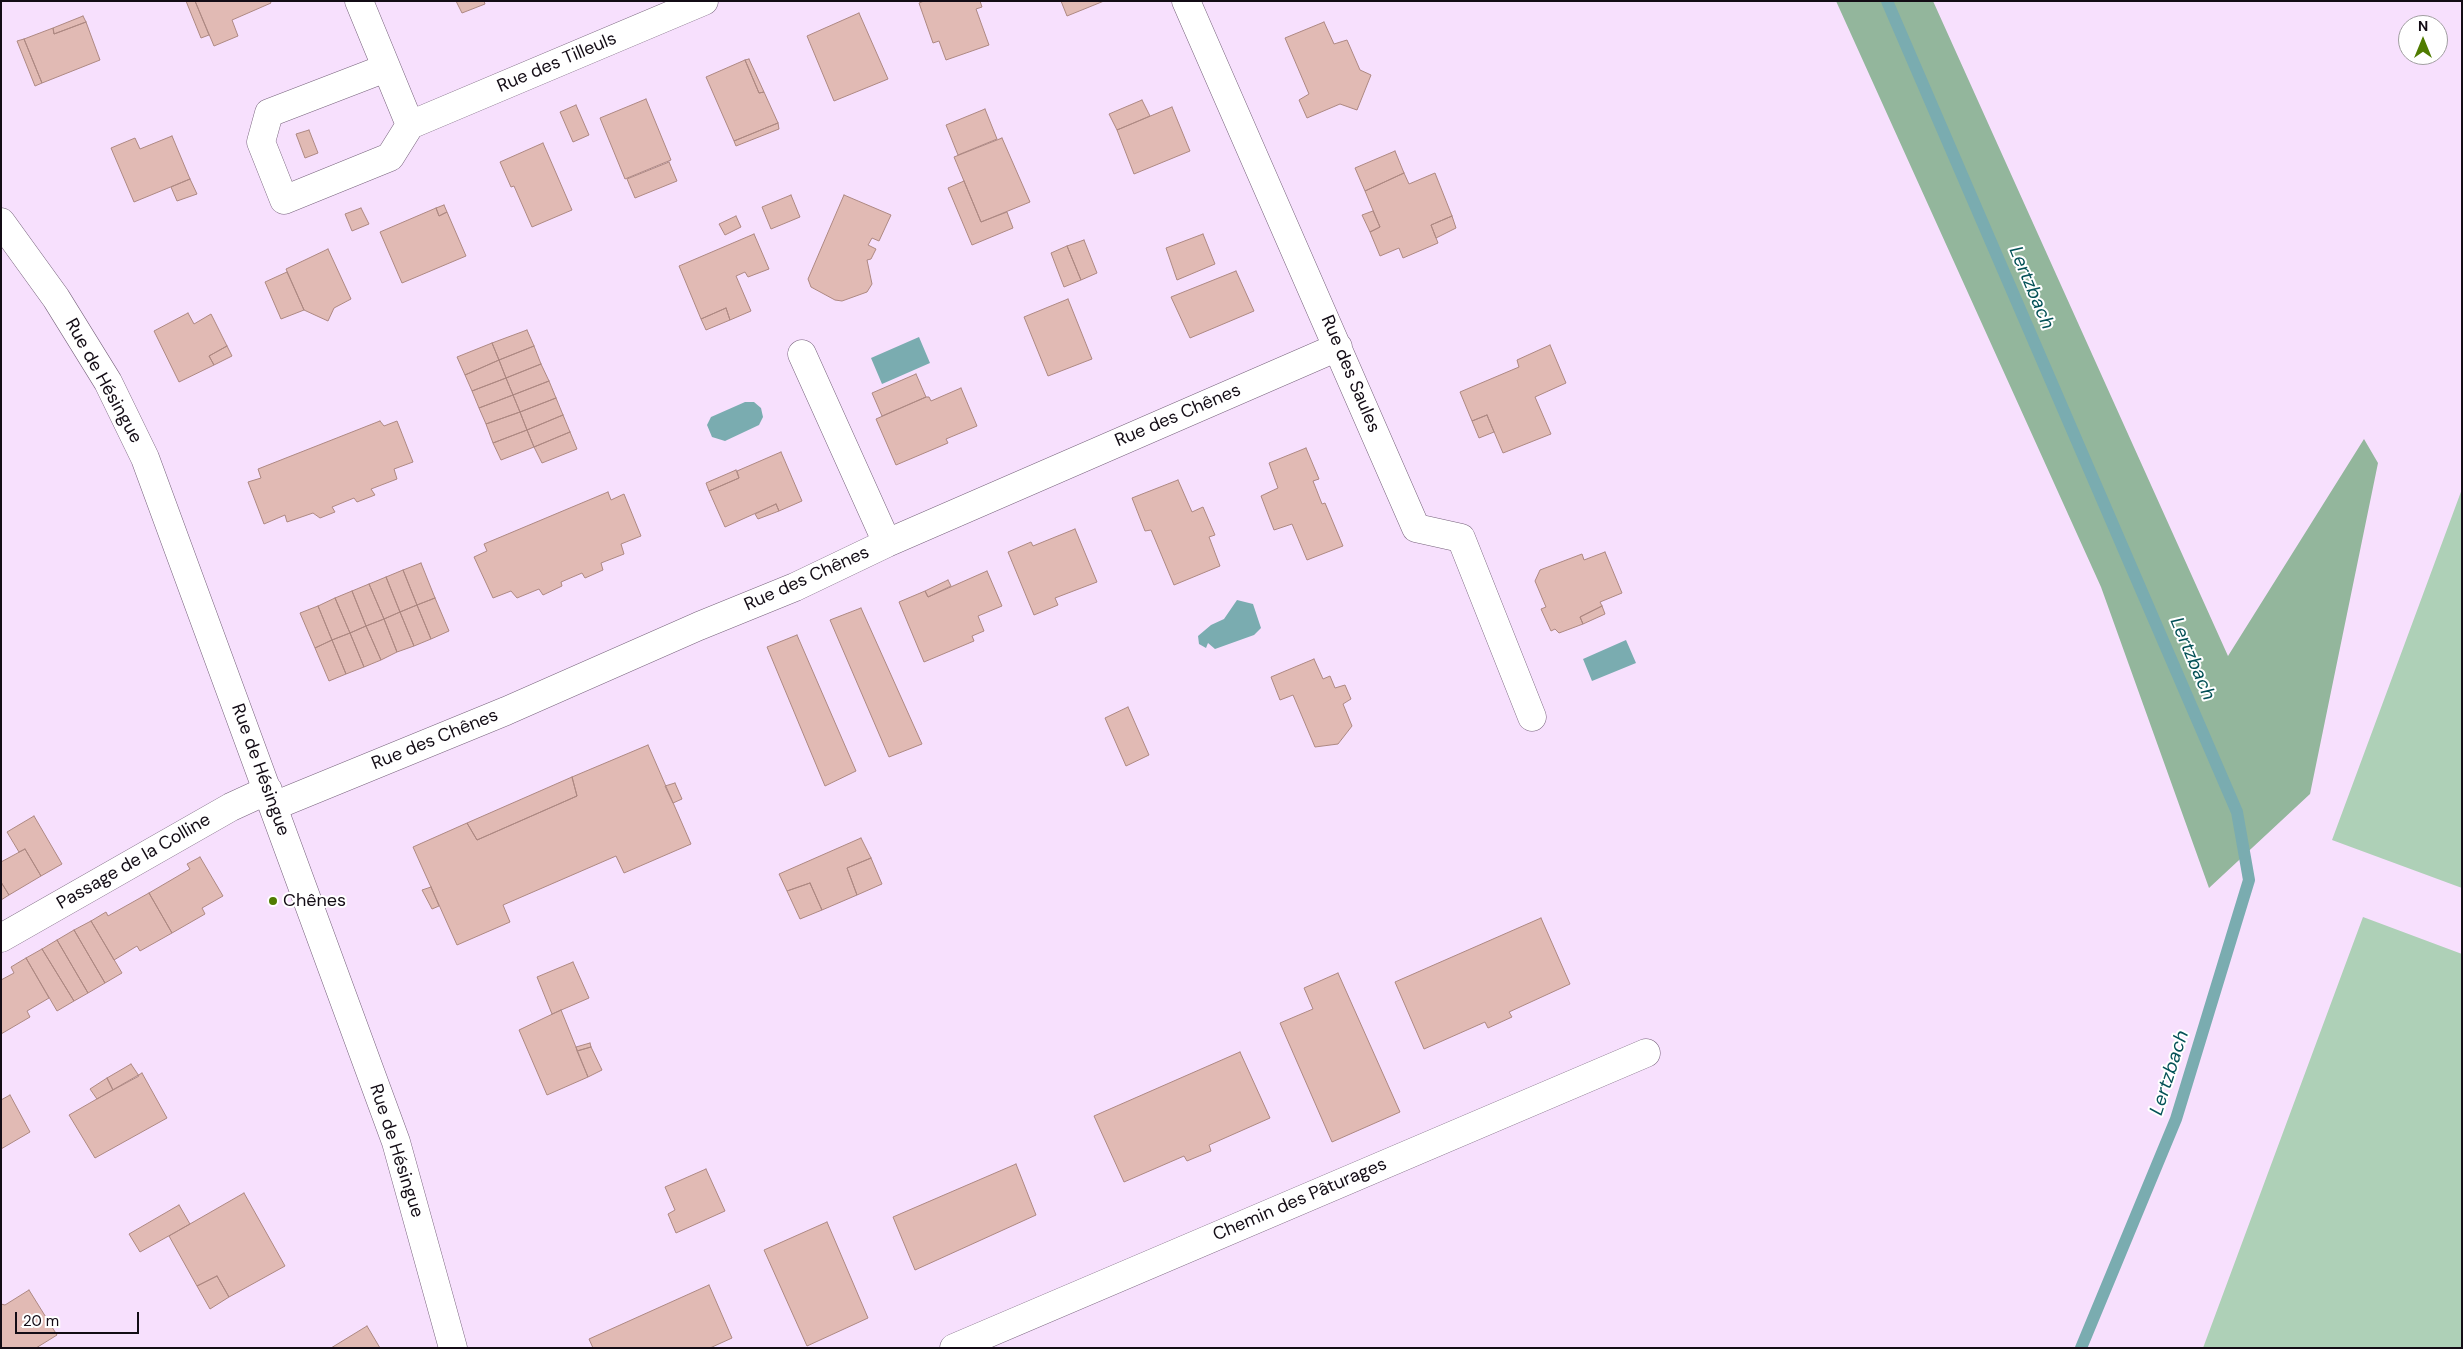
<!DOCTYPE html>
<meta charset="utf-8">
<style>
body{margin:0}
#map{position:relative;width:2463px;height:1349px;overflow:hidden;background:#f7e0fd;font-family:"DM Sans",sans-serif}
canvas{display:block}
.frame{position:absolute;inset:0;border:2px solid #130c15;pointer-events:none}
.north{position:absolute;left:2398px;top:15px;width:50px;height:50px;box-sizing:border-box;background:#fff;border:1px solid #a19ea1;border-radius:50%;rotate:0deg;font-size:14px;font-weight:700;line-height:20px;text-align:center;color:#130c15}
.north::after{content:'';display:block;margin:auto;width:18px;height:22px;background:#507c01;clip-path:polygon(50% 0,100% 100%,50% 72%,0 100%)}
.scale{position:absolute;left:15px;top:1312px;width:124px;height:22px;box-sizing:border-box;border:2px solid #130c15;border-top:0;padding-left:6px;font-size:15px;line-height:18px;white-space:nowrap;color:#130c15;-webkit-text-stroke:4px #fff;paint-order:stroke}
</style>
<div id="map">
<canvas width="2463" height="1349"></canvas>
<div class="frame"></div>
<div class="north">N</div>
<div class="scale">20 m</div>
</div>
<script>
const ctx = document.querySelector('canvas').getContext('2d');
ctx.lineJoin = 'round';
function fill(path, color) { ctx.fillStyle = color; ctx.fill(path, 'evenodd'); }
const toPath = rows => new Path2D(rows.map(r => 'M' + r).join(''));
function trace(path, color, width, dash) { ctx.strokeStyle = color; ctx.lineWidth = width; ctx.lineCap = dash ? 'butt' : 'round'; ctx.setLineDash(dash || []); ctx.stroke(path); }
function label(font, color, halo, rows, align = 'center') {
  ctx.font = font + ' "DM Sans",sans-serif'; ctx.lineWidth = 4; ctx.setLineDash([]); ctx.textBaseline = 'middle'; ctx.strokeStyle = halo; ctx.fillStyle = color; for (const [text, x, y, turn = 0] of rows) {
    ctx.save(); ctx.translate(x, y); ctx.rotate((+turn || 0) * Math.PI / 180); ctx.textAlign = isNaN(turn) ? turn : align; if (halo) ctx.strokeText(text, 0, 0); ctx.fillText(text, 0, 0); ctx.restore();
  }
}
const green = toPath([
 [2462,489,2462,888,2332,840],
 [2363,917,2462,954,2462,1348,2203,1348]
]);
const forest = toPath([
 [1836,1,1933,1,2228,656,2364,439,2378,463,2310,794,2209,888,2101,587]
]);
const water = toPath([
 [919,337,930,363,882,384,871,358],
 [745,402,754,402,761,408,763,417,759,425,725,441,712,437,707,425,711,417],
 [1237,600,1253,604,1261,628,1254,635,1215,649,1208,643,1206,648,1199,644,1198,636,1211,625,1224,619],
 [1626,640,1636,663,1592,681,1583,659]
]);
const stream = toPath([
 [1887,1,2237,812,2249,880,2176,1119,2081,1348]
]);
const building = toPath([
 [186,1,195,1,209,35,201,38,186,1],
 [195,1,270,1,271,3,232,20,238,36,214,46,195,1],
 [456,1,484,1,485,4,462,13,456,1],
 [924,1,980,1,982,7,976,9,989,45,946,60,939,41,933,43,919,3,924,1],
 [1061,1,1104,1,1067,16,1061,1],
 [859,13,888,79,834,101,807,36,859,13],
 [83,16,86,22,54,34,53,28,83,16],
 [86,22,100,60,42,83,24,39,53,28,54,34,86,22],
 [1324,22,1334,44,1347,40,1360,70,1371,75,1357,110,1340,104,1307,118,1299,100,1309,94,1285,38,1324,22],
 [24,39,42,83,35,86,17,41,24,39],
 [749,59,764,92,759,93,745,60,749,59],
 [745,60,759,93,764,92,778,123,734,141,706,77,745,60],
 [646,99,671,160,625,179,600,118,646,99],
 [1142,100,1150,116,1117,130,1109,114,1142,100],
 [576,105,589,135,573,142,560,112,576,105],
 [1172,107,1190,151,1134,174,1117,130,1172,107],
 [985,109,997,139,958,155,946,125,985,109],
 [778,123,779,129,736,146,734,141,778,123],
 [309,130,318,153,305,158,296,134,309,130],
 [172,136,190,179,134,202,111,148,135,138,140,149,172,136],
 [1002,138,1030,202,981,222,954,157,1002,138],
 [543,143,572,210,532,227,514,186,511,187,500,162,543,143],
 [1395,151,1404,173,1365,191,1355,168,1395,151],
 [669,162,677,181,635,198,627,179,669,162],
 [1404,173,1409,184,1435,173,1452,216,1431,225,1438,243,1403,258,1399,248,1380,256,1370,232,1380,227,1365,191,1404,173],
 [190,179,197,194,177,201,171,187,190,179],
 [964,181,981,222,1007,212,1013,228,972,245,948,188,964,181],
 [791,195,800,217,771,229,762,207,791,195],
 [844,195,891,215,879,241,872,238,868,245,876,249,871,259,867,260,872,284,867,292,842,301,835,300,811,287,808,279,844,195],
 [444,205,447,212,439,216,436,208,444,205],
 [361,208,369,224,352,231,345,214,361,208],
 [436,208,439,216,447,212,466,256,402,283,380,232,436,208],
 [1373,211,1380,227,1370,232,1362,215,1373,211],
 [736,216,741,227,725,235,719,224,736,216],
 [1452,216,1456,228,1436,238,1431,225,1452,216],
 [754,234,769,269,748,277,745,272,736,276,751,311,730,320,726,308,701,319,679,266,754,234],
 [1203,234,1215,264,1177,280,1166,248,1203,234],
 [1084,240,1097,273,1081,280,1067,246,1084,240],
 [1067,246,1081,280,1064,287,1051,253,1067,246],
 [328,249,351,299,334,308,328,321,304,310,286,269,328,249],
 [1236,271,1254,311,1190,338,1171,297,1236,271],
 [287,272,304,310,281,319,265,282,287,272],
 [1068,299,1092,359,1048,376,1024,317,1068,299],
 [726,308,730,320,706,330,701,319,726,308],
 [188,313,194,324,211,314,227,346,209,356,214,365,179,382,154,331,188,313],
 [527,330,534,346,499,360,492,343,527,330],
 [492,343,499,360,465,375,457,357,492,343],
 [1550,345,1566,383,1535,397,1551,434,1503,453,1487,415,1472,421,1460,392,1519,367,1517,360,1550,345],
 [227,346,232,356,214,365,209,356,227,346],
 [534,346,541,364,506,378,499,360,534,346],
 [499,360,506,378,472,391,465,375,499,360],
 [541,364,549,381,513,395,506,378,541,364],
 [916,374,926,397,882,416,872,393,916,374],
 [506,378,513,395,479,408,472,391,506,378],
 [549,381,556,398,520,412,513,395,549,381],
 [961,388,977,426,946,439,948,443,896,465,876,419,926,397,929,397,931,401,961,388],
 [513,395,520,412,486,424,479,408,513,395],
 [556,398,563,415,527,430,520,412,556,398],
 [520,412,527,430,493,443,486,424,520,412],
 [563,415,570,432,534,447,527,430,563,415],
 [1487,415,1494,432,1479,438,1472,421,1487,415],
 [380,421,384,426,397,421,413,462,394,469,397,479,371,489,375,495,357,502,354,498,332,507,335,512,320,518,313,513,287,522,285,515,264,524,248,482,261,478,258,469,380,421],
 [527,430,534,447,501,460,493,443,527,430],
 [570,432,577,449,542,463,534,447,570,432],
 [1306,448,1319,479,1313,481,1322,504,1325,503,1343,546,1307,560,1292,524,1274,530,1261,496,1278,488,1269,463,1306,448],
 [781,452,802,501,779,511,776,504,725,527,709,491,739,478,737,471,781,452],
 [736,470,739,478,709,491,706,483,736,470],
 [1178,480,1192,512,1203,507,1215,535,1209,537,1220,566,1174,585,1151,530,1145,531,1132,498,1178,480],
 [608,492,611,500,624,494,641,536,621,544,624,554,601,563,603,570,585,578,582,573,561,582,562,586,543,595,539,589,517,598,511,591,493,598,474,557,487,551,484,544,608,492],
 [776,504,779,511,758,519,755,514,776,504],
 [1075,529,1097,582,1055,598,1058,605,1034,615,1008,552,1031,542,1033,546,1075,529],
 [1605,552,1622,593,1600,602,1602,606,1580,617,1583,624,1559,633,1555,629,1551,631,1541,609,1546,607,1535,581,1540,570,1582,554,1584,560,1605,552],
 [421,563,435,598,417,605,403,570,421,563],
 [403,570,417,605,400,612,386,577,403,570],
 [987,571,1002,606,978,616,984,631,972,636,974,641,924,662,899,602,925,591,928,597,987,571],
 [386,577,400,612,384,619,369,584,386,577],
 [948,580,951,586,928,597,925,591,948,580],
 [369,584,384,619,366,626,352,591,369,584],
 [352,591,366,626,350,633,335,598,352,591],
 [335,598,350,633,332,640,318,606,335,598],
 [435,598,449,631,431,639,417,605,435,598],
 [417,605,431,639,414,646,400,612,417,605],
 [318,606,332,640,315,648,300,613,318,606],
 [1602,606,1605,614,1583,624,1580,617,1602,606],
 [861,608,922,744,889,757,830,620,861,608],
 [400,612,414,646,397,652,384,619,400,612],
 [384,619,397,652,381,660,366,626,384,619],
 [366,626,381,660,364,667,350,633,366,626],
 [350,633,364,667,346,674,332,640,350,633],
 [797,635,856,771,825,786,767,647,797,635],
 [332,640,346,674,329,681,315,648,332,640],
 [1314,659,1323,679,1330,676,1335,688,1345,685,1351,699,1343,704,1352,726,1338,744,1315,747,1293,695,1280,700,1271,677,1314,659],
 [1128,707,1149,755,1126,766,1105,718,1128,707],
 [648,745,691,844,624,873,616,856,503,905,510,922,457,945,413,847,467,823,477,840,577,796,572,777,648,745],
 [572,777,577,796,477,840,467,823,572,777],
 [675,783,682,799,673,803,665,786,675,783],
 [34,816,62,864,41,876,25,849,19,852,7,832,34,816],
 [861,838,871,858,847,868,857,895,822,910,810,883,787,891,779,874,861,838],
 [25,849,41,876,9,895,1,882,1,862,25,849],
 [200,857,223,896,202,908,205,914,172,933,149,893,190,869,187,864,200,857],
 [871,858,882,884,857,895,847,868,871,858],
 [1,882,9,895,1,900,1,882],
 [810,883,822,910,800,919,787,891,810,883],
 [431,887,439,906,432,909,422,890,431,887],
 [149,893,172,933,140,951,137,946,114,960,91,921,106,912,108,916,149,893],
 [1541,918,1570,984,1509,1012,1512,1017,1488,1028,1485,1022,1424,1049,1395,982,1541,918],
 [91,921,122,973,105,983,74,930,91,921],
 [74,930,105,983,88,993,57,940,74,930],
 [57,940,88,993,74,1001,42,949,57,940],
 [42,949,74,1001,57,1011,26,958,42,949],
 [26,958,49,998,27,1011,30,1017,1,1034,1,980,14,973,11,967,26,958],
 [573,962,589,998,552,1014,537,977,573,962],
 [1338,973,1400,1112,1332,1142,1280,1023,1313,1009,1304,988,1338,973],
 [561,1010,588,1077,547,1095,519,1030,561,1010],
 [590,1043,591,1047,577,1051,576,1047,590,1043],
 [591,1047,602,1070,588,1077,577,1051,591,1047],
 [1240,1052,1270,1118,1209,1145,1211,1151,1187,1161,1184,1156,1124,1182,1094,1116,1240,1052],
 [131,1064,139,1076,113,1090,107,1078,131,1064],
 [142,1073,167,1118,95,1158,69,1115,142,1073],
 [107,1078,113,1090,97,1099,90,1089,107,1078],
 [10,1095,30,1132,1,1149,1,1100,10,1095],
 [1016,1164,1036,1215,915,1270,893,1217,1016,1164],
 [706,1169,725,1211,676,1233,668,1214,675,1210,665,1187,706,1169],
 [244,1193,285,1266,229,1297,217,1276,197,1286,169,1236,244,1193],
 [179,1205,190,1224,140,1252,129,1234,179,1205],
 [827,1222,868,1318,807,1346,764,1250,827,1222],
 [217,1276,229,1297,210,1309,197,1286,217,1276],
 [709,1285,732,1338,710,1348,593,1348,589,1339,709,1285],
 [29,1290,57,1335,36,1348,1,1348,1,1304,5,1305,29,1290],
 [367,1326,380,1348,331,1348,367,1326]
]);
const minor = toPath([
 [359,1,410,125],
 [1186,1,1416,528,1461,538,1532,717],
 [386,68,269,113,261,142,284,200,390,157,410,125,704,1],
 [802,354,887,543],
 [274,806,506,711,699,626,795,587,887,543,1338,347],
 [1,938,231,807,268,790],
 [954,1348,1646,1053]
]);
const secondary = toPath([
 [1,222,56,298,108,382,145,458,396,1142,453,1348]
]);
const markers = [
 [273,901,5,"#507c01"]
];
const streetNames = [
 ["Rue des Tilleuls",557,63,-23],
 ["Rue des Saules",1350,374,67],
 ["Rue de Hésingue",103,381,61],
 ["Rue des Chênes",1178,416,-23],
 ["Rue des Chênes",807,579,-24],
 ["Rue des Chênes",435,740,-22],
 ["Rue de Hésingue",260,770,70],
 ["Passage de la Colline",134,862,-30],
 ["Rue de Hésingue",396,1151,72],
 ["Chemin des Pâturages",1300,1200,-23]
];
const poiNames = [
 ["Chênes",283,901]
];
const waterNames = [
 ["Lertzbach",2031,288,67],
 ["Lertzbach",2192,659,67],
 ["Lertzbach",2170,1073,-72]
];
fill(green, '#aed0b7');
fill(forest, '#93b69c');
fill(water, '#7aacb0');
trace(stream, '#7aacb0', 12);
fill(building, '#e1bab4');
trace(building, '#ad8882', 1);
trace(minor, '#76627b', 29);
trace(secondary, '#76627b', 29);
trace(minor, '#fff', 28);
trace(secondary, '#fff', 28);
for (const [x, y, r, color] of markers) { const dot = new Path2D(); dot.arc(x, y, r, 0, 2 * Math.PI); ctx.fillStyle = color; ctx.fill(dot); trace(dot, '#fff', 2); }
label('18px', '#130c15', '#fff', streetNames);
label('18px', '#130c15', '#fff', poiNames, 'left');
label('italic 19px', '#045157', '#fff', waterNames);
</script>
